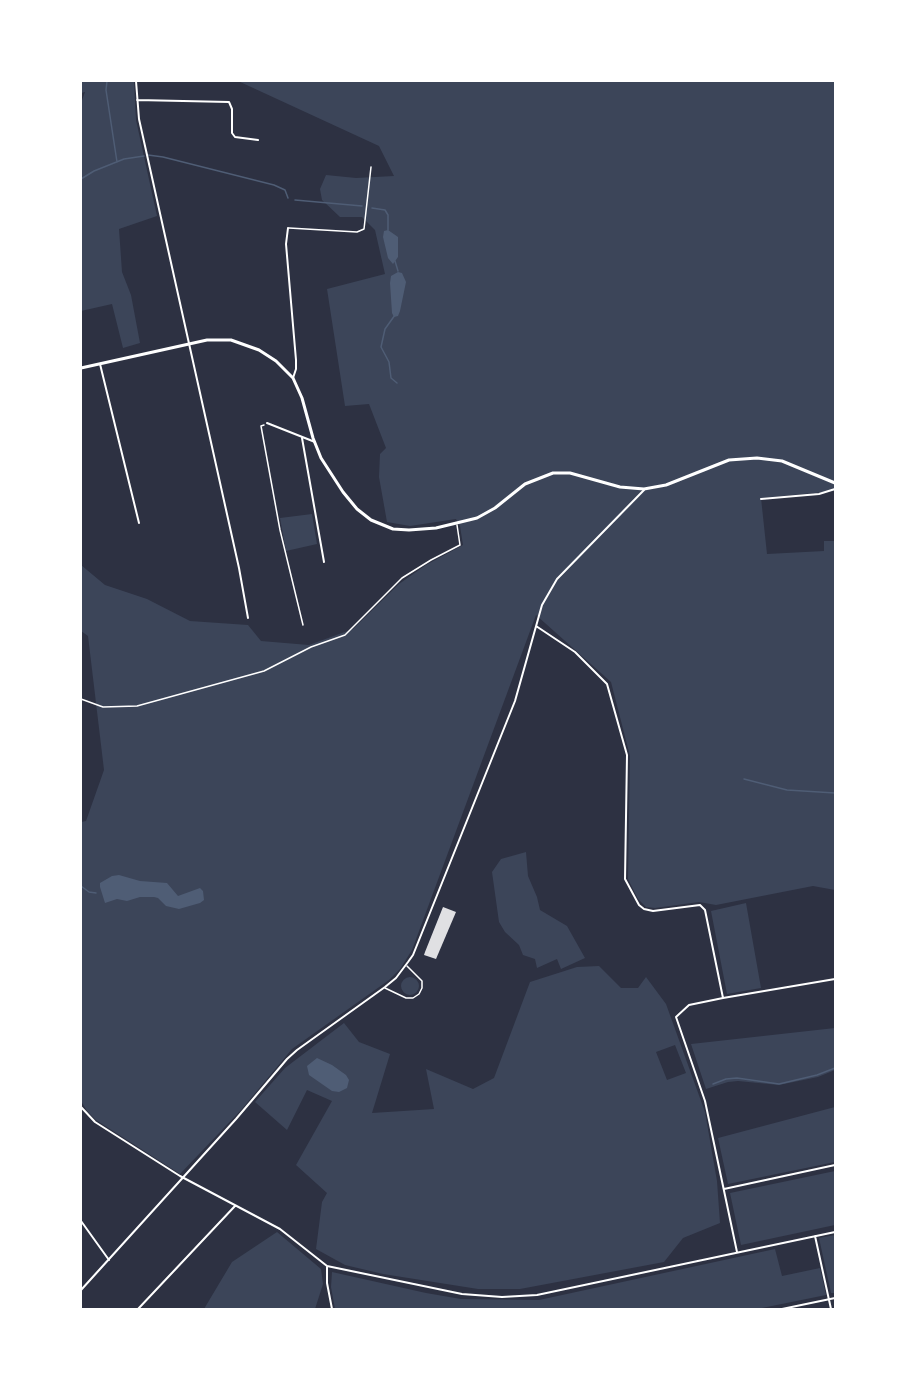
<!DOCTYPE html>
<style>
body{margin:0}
#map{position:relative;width:916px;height:1390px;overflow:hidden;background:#2d3142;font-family:Arial,sans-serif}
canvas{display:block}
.frame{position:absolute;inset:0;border:82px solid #fff;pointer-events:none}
</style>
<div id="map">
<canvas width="916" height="1390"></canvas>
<div class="frame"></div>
</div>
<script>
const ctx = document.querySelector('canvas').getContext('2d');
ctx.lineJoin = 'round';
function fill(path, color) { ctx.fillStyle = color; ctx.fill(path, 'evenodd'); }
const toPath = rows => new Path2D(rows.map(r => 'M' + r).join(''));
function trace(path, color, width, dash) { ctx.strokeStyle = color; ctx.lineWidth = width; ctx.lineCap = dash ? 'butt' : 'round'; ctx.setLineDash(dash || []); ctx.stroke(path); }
const green = toPath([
 [81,81,134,81,136,120,157,216,119,229,122,272,131,295,140,343,123,348,112,304,81,311,81,103,85,92,81,93],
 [238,81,835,81,835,491,761,498,767,554,824,551,824,541,835,541,835,890,813,886,716,905,699,902,655,908,646,907,638,899,628,879,630,756,611,682,536,615,412,950,400,969,389,980,292,1049,241,1110,180,1174,96,1120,87,1111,81,1101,81,822,86,821,104,770,88,636,81,631,81,565,105,585,147,599,190,621,248,625,261,641,309,645,353,629,399,584,426,565,463,545,460,526,456,519,410,526,387,522,379,477,380,454,386,448,369,404,345,406,327,289,385,274,375,230,362,217,340,217,322,200,320,189,326,175,356,178,394,176,379,146],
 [312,514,317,544,286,551,280,518],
 [526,852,528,876,537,897,540,910,567,926,585,958,561,969,557,959,537,968,535,959,523,955,519,945,505,932,499,922,492,872,501,859],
 [746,903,761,988,727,994,711,911],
 [599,966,621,988,638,988,646,977,666,1004,705,1112,717,1181,720,1223,683,1238,664,1262,520,1289,478,1289,383,1274,345,1265,316,1249,322,1202,327,1193,296,1165,332,1101,307,1090,287,1130,255,1102,285,1068,344,1023,359,1042,390,1054,372,1113,434,1109,426,1069,473,1089,494,1078,530,982,577,967],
 [675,1045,686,1073,667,1080,656,1052],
 '401 986a9 9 0 1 1 18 0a9 9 0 1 1-18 0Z',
 [835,1028,835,1070,818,1077,779,1085,738,1081,728,1082,706,1089,691,1044],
 [835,1107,835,1162,728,1184,718,1138],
 [835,1171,835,1225,741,1245,730,1193],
 [277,1232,321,1269,323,1284,315,1309,204,1309,232,1262],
 [835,1235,835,1293,831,1293,819,1238],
 [775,1249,782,1276,820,1268,826,1295,757,1309,335,1309,331,1287,332,1272,426,1293,461,1299,539,1300]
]);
const water = toPath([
 [388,230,398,237,398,257,393,264,388,258,383,237,384,231],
 [398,272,402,273,406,282,400,311,398,316,394,317,392,313,390,283,391,276],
 [119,875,140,881,167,883,178,896,200,888,203,891,204,900,200,903,179,909,166,906,158,898,154,897,140,897,127,901,117,899,105,903,100,887,100,883,112,876],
 [317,1058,332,1065,346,1075,349,1080,347,1088,339,1092,332,1091,309,1075,307,1066]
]);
const stream = toPath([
 [107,81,106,90,117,162],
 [148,155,163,157,274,185,285,190,288,198],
 [81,179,94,171,124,159,144,156],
 [295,200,362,206],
 [372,208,385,210,388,215,388,230],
 [395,261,398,271],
 [395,315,385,329,381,347,389,362,391,378,397,383],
 [744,779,787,790,835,793],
 [81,886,89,892,96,893],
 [713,1084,726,1079,737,1078,779,1084,817,1075,835,1068]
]);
const building = toPath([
 [443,907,456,912,436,959,424,955,425,952]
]);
const path = toPath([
 [264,425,261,426,280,530,303,625]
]);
const service = toPath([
 [289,228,357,232,364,229,371,167],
 [81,699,103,707,137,706,264,671,311,647,345,635,402,578,431,560,460,545,457,525],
 [385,988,406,998,413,998,419,994,422,988,422,981,407,966]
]);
const minor = toPath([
 [136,81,139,119,239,568,248,618],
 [137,100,229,102,232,109,232,133,235,137,258,140],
 [288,228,286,244,296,360,296,369,293,378],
 [100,364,139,523],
 [267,423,315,442],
 [302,438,324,562],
 [761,499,819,494,835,489],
 [536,626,575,652,607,684,627,755,625,879,639,905,644,909,653,911,700,905,705,910,723,998,835,979],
 [723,998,689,1005,676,1017,705,1101,737,1252],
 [81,1107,95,1122,180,1176,280,1229,327,1266,462,1294,502,1297,537,1295,835,1232],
 [724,1189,835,1165],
 [81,1221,109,1260],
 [815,1236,831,1309],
 [327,1267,327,1283,332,1309],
 [81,1290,236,1119,287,1059,297,1050,385,987,396,978,408,962,413,955,515,701,542,605,557,579,644,490],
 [138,1309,235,1206],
 [782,1309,835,1298]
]);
const tertiary = toPath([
 [81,368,207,340,231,340,259,350,276,361,293,378,302,398,313,438,321,458,343,492,357,509,371,520,393,529,409,530,436,528,477,518,495,508,525,484,553,473,570,473,620,487,644,489,666,485,729,460,757,458,782,461,835,483]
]);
fill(green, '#3c4559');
fill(water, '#4f5d75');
trace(stream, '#4f5d75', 1.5);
fill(building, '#e0e0e3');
trace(path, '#fff', 1.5);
trace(service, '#fff', 1.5);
trace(minor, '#fff', 2);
trace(tertiary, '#fff', 3);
</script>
